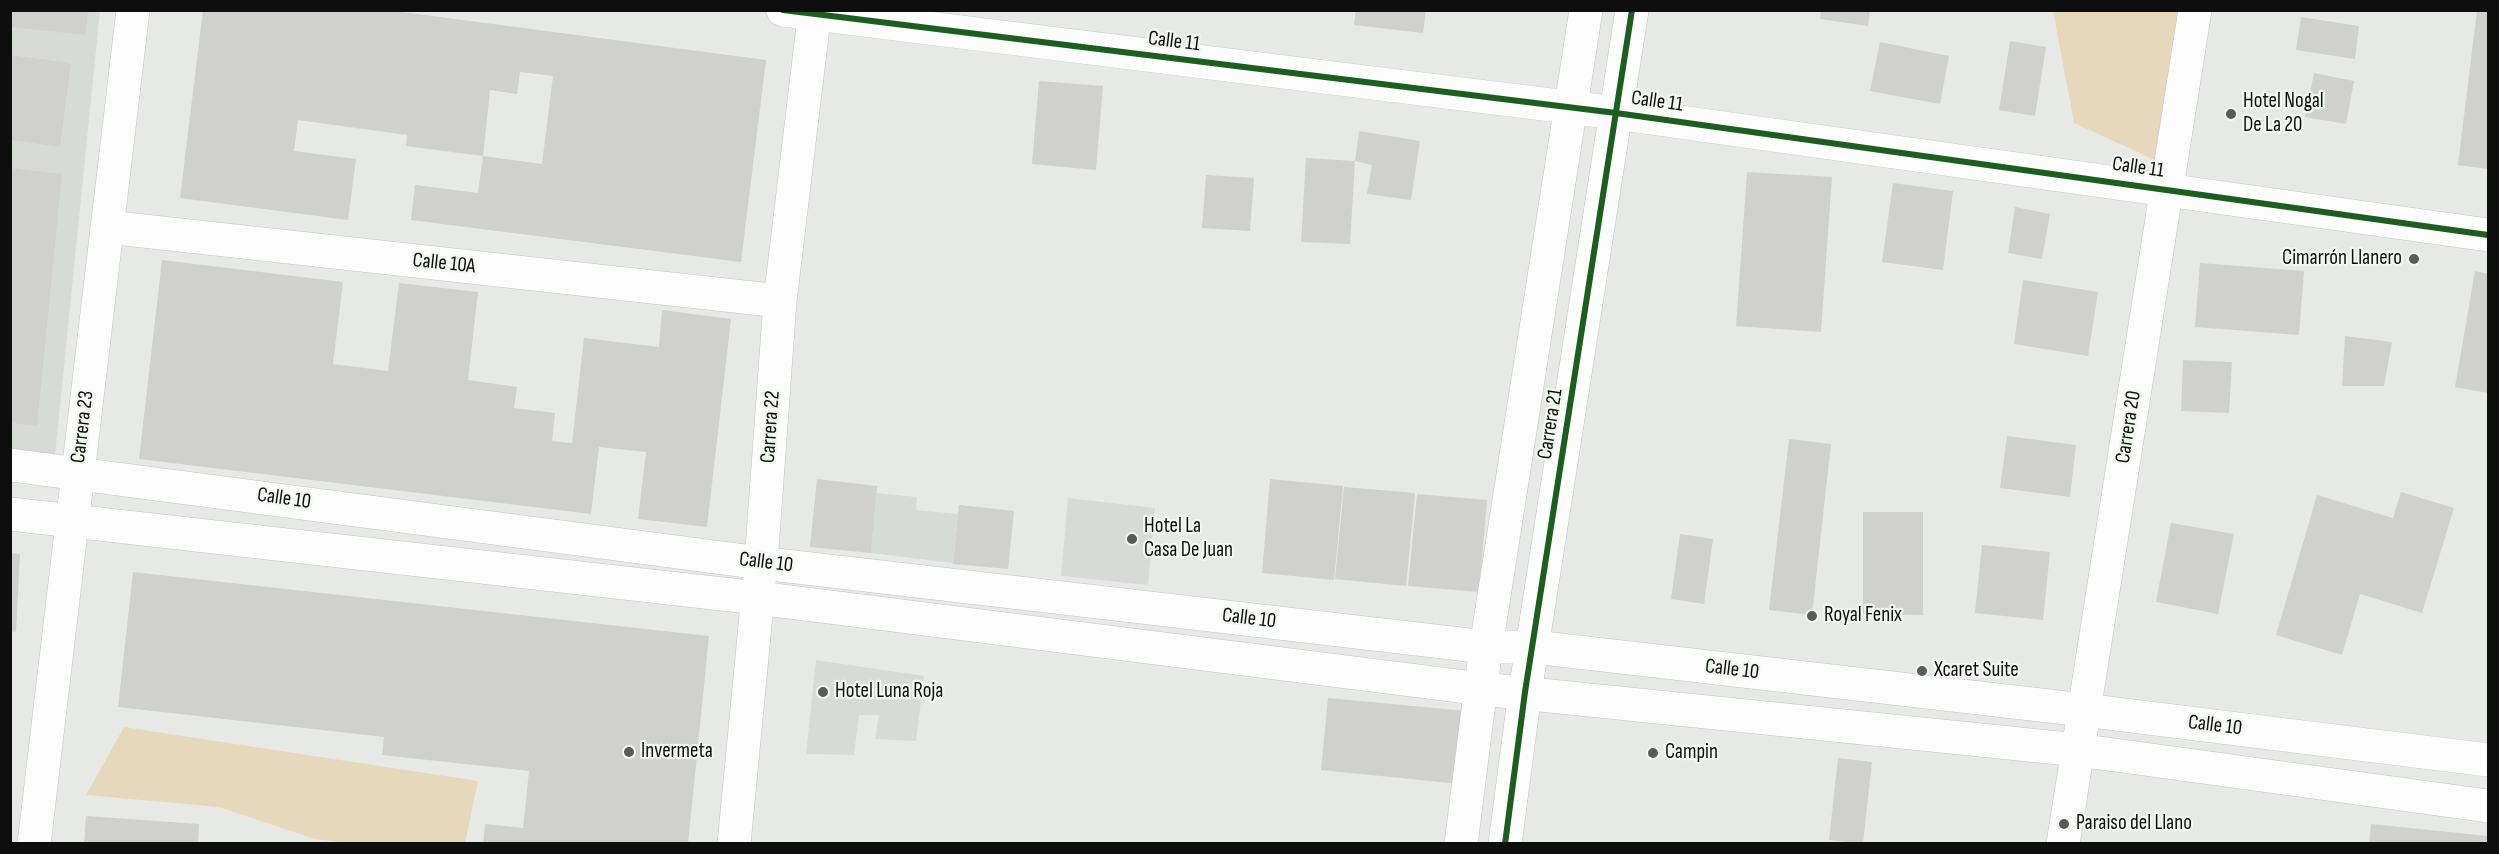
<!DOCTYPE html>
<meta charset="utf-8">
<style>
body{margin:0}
#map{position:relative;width:2499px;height:854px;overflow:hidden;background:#e7e9e6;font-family:"Sofia Sans Condensed",sans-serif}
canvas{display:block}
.frame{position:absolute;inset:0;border:12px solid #0d0e0d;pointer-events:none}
</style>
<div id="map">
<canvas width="2499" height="854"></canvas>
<div class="frame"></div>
</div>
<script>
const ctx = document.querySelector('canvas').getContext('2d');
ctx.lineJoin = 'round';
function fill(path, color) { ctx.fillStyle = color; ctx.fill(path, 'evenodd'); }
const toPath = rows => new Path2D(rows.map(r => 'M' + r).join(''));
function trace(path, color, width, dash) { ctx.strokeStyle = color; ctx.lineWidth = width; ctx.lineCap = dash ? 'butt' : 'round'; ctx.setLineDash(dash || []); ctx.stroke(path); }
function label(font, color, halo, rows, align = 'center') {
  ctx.font = font + ' "Sofia Sans Condensed",sans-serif'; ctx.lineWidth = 4.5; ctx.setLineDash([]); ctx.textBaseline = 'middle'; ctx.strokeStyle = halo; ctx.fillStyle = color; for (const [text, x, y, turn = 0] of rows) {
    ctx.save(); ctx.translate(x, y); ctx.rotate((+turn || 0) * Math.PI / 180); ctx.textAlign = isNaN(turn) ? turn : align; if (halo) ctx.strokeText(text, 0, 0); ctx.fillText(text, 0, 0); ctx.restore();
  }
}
const built = toPath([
 [11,11,100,11,55,455,11,450],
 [876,493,917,497,916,510,958,514,953,563,871,553],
 [1068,498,1155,508,1148,585,1061,576],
 [816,660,924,676,916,741,875,739,879,715,859,715,854,755,806,754]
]);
const green = toPath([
 [2053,11,2182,11,2166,165,2074,123],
 [124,727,478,781,465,843,357,844,315,839,219,807,86,795]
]);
const building = toPath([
 [10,10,88,10,86,35,10,27],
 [203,10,387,10,766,60,741,262,411,220,415,185,478,193,483,156,406,146,407,135,298,120,294,151,356,159,348,220,180,198],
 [520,72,553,76,542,164,483,156,490,90,517,94],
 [1356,10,1426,10,1423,33,1354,25],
 [1821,10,1870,10,1868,26,1820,19],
 [2477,10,2488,10,2488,169,2458,165],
 [2301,17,2359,26,2355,59,2296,50],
 [2010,41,2046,47,2035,116,1999,110],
 [1880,42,1949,56,1940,104,1870,91],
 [10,55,71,63,60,147,10,140],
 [2314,73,2354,81,2346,124,2305,117],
 [1039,81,1103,86,1096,170,1032,164],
 [1359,131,1420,141,1411,200,1367,194,1372,165,1355,161],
 [1306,158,1355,161,1350,244,1301,242],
 [10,168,62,174,37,426,10,423],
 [1747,172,1832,177,1821,332,1736,326],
 [1206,175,1254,178,1250,231,1202,228],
 [1893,183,1953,191,1943,270,1882,262],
 [2015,207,2050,214,2042,259,2008,253],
 [162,260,343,282,333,364,388,371,399,283,478,292,468,380,517,387,514,408,555,413,552,441,572,443,584,338,659,347,662,310,731,319,707,527,638,519,646,452,599,447,591,514,139,459],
 [2200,263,2304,271,2299,335,2195,327],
 [2475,271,2488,274,2488,393,2455,387],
 [2023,280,2098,292,2088,356,2014,344],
 [2345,336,2392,342,2384,386,2342,386],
 [2183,360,2232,362,2229,413,2181,411],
 [2007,436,2076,445,2070,497,2000,488],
 [1789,439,1831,444,1812,615,1769,610],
 [817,479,877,486,871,553,810,547],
 [1270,479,1343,486,1334,580,1262,573],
 [1344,487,1415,493,1406,586,1335,579],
 [2401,492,2454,508,2422,613,2360,594,2342,655,2276,635,2317,495,2393,518],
 [1417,494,1487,500,1479,592,1408,586],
 [959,505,1014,511,1008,569,953,564],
 [1863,512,1923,512,1923,615,1863,614],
 [2171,523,2234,534,2218,614,2156,602],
 [1680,534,1713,539,1704,604,1671,599],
 [1982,545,2050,552,2043,620,1975,613],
 [10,553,20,554,16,632,10,631],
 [133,572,709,636,688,844,483,844,485,824,523,828,529,771,382,755,384,737,118,707],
 [1328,698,1466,711,1460,784,1321,770],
 [1838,758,1872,762,1863,844,1829,840],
 [86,816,199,824,198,844,84,844],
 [2371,824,2488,836,2488,844,2369,844]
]);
const minor = toPath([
 [783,10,1616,113,2488,235],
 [107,227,780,301],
 [34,844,133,10],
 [734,844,761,563,780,301,815,10],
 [1461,844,1486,647,1586,10],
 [1505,844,1525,692,1632,10]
]);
const major = toPath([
 [10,465,761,563,1486,647,1534,647,2084,710,2488,760],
 [10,514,758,598,1482,689,2078,750,2488,806],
 [2063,844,2195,10]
]);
const cycleway = toPath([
 [783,10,1616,113,2488,235],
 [1505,844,1525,692,1632,10]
]);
const markers = [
 [2231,114,6,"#595b59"],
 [2414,259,6,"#595b59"],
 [1132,539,6,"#595b59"],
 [1812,616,6,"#595b59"],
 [1922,671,6,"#595b59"],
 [823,692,6,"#595b59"],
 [629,752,6,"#595b59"],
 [1653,753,6,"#595b59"],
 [2064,824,6,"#595b59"]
];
const streetNames = [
 ["Calle 11",1174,42,7],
 ["Calle 11",1657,102,8],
 ["Calle 11",2138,168,8],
 ["Calle 10A",444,264,6],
 ["Carrera 21",1551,424,-81],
 ["Carrera 23",83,427,-83],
 ["Carrera 22",771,427,-86],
 ["Carrera 20",2129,427,-81],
 ["Calle 10",284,499,8],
 ["Calle 10",766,563,7],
 ["Calle 10",1249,619,7],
 ["Calle 10",1732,670,7],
 ["Calle 10",2215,726,7]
];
const poiNames = [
 ["Hotel Nogal",2243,102],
 ["De La 20",2243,126],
 ["Cimarrón Llanero",2402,259,"right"],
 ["Hotel La",1144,527],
 ["Casa De Juan",1144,551],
 ["Royal Fenix",1824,616],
 ["Xcaret Suite",1934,671],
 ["Hotel Luna Roja",835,692],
 ["Invermeta",641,752],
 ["Campin",1665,753],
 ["Paraiso del Llano",2076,824]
];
fill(built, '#d7dbd5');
fill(green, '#e8d8bb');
fill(building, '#d0d1cf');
trace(minor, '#c2c4c2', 34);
trace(major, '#c2c4c2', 34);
trace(minor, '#fbfcfb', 33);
trace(major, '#fbfcfb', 33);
trace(cycleway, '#1b5e20', 6);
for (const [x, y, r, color] of markers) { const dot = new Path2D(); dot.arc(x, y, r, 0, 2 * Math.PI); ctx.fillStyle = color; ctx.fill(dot); trace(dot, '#f3f7f2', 2); }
label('21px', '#0d0e0d', '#f3f7f2', streetNames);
label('21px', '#0d0e0d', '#f3f7f2', poiNames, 'left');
</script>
